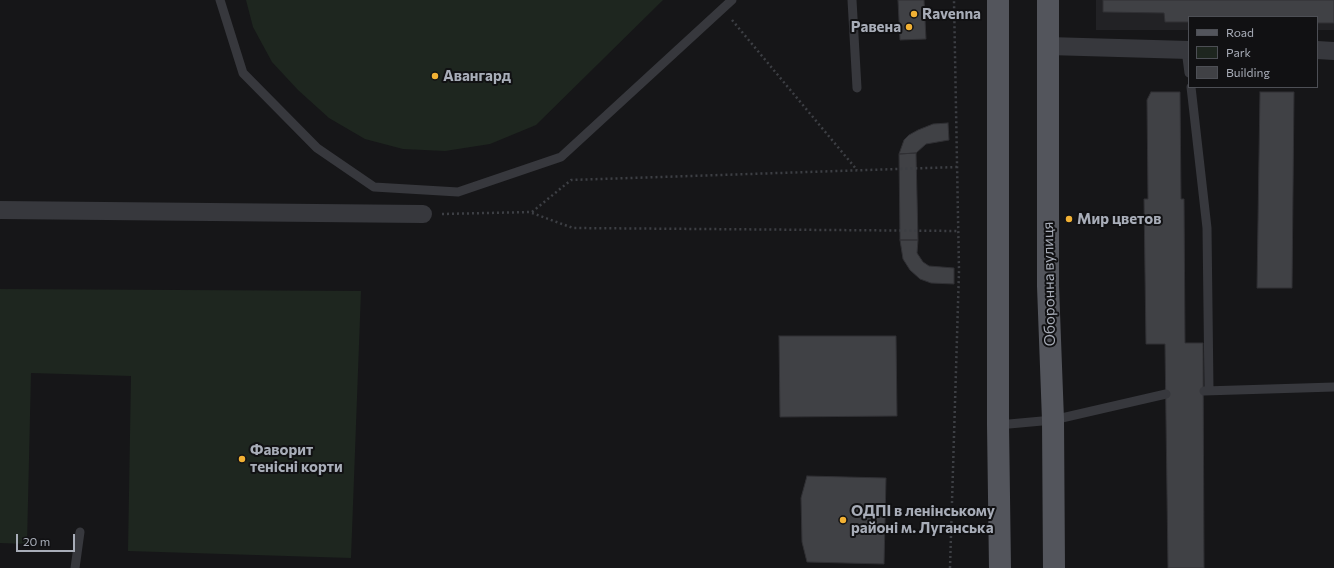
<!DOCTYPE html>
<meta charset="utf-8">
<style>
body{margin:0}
#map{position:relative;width:1334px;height:568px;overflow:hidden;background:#161618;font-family:Commissioner,sans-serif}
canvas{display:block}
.legend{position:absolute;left:1188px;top:16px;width:130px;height:72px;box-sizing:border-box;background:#111113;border:1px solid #4d4f55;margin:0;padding:5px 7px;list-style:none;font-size:12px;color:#a8adb8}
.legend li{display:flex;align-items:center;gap:8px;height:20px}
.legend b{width:20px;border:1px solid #4d4f55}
.scale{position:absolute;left:16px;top:534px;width:59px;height:18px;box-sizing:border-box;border:2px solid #a8adb8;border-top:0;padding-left:5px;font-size:12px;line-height:14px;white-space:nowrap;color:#a8adb8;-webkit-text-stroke:3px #111113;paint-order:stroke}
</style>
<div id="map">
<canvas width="1334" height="568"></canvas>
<ul class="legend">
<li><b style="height:5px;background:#53555c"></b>Road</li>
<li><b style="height:11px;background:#1e261f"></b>Park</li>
<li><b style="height:11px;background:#404145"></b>Building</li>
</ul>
<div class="scale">20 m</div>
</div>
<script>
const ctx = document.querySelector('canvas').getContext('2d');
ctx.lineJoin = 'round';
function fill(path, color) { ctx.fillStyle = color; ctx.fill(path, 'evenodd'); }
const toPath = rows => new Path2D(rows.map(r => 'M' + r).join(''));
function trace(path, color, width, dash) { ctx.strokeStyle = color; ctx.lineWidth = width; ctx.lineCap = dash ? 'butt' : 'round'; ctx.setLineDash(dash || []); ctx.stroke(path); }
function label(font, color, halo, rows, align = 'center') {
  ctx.font = font + ' Commissioner,sans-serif'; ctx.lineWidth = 4; ctx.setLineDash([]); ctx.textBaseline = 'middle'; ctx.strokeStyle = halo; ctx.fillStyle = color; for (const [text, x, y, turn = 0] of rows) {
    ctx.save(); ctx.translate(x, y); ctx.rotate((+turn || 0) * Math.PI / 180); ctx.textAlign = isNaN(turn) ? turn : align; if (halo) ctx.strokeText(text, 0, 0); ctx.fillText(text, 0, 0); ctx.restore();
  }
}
const built = toPath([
 [1096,0,1334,0,1334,30,1317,30,1317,17,1189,17,1189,30,1096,30]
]);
const green = toPath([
 [246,0,663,0,536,125,490,144,445,151,403,149,365,139,329,118,298,90,272,62,253,27],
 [0,289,361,291,351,558,128,551,131,376,31,373,27,544,0,543]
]);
const building = toPath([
 [898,0,924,0,926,39,900,40,898,0],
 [1103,0,1334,0,1334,23,1317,23,1317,17,1189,17,1189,22,1165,22,1164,13,1103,12,1103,0],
 [1151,92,1180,92,1181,199,1184,199,1185,343,1203,343,1204,568,1168,568,1165,344,1146,344,1144,199,1148,199,1147,100,1151,92],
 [1260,92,1294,92,1292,288,1257,288,1260,92],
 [948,123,949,140,926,144,916,153,899,154,904,140,909,135,918,130,933,124,948,123],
 [916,153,918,240,900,240,899,154,916,153],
 [900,240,918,240,917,253,923,262,929,266,954,268,954,284,931,283,920,279,910,270,903,259,900,240],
 [779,336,896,336,897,416,780,417,779,336],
 [807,476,886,478,884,564,807,562,802,542,801,498,807,476]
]);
const path = toPath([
 [732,20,857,170],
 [532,213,573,228,958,231],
 [442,214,532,212,571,180,957,167],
 [950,568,959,271,954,0]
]);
const service = toPath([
 [220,0,243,73,317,148,374,187,458,192,561,157,732,0],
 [852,0,857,88],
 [1186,50,1189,73],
 [1191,87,1207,228,1209,390],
 [1204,391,1334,387],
 [998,425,1053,420,1166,394],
 [75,568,80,532]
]);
const minor = toPath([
 [1048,46,1189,50],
 [1317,50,1334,51],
 [0,210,423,214]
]);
const primary = toPath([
 [998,0,998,425,1000,568],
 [1048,0,1048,286,1053,420,1054,568]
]);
const markers = [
 [914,14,4,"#f2b134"],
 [909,27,4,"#f2b134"],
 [435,76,4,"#f2b134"],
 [1069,219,4,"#f2b134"],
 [242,459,4,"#f2b134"],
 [843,520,4,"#f2b134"]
];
const poiNames = [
 ["Ravenna",922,14],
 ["Равена",901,27,"right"],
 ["Авангард",443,76],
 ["Мир цветов",1077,219],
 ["Фаворит",250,450],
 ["тенісні корти",250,467],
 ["ОДПІ в ленінському",851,511],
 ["районі м. Луганська",851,528]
];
const streetNames = [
 ["Оборонна вулиця",1049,284,-91]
];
fill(built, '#222225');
fill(green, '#1e261f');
fill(building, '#404145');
trace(building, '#303034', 1);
trace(path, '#3d3f44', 2.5, [2, 3]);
trace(service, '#37383d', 9);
trace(minor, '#37383d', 18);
trace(primary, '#53555c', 22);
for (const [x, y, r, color] of markers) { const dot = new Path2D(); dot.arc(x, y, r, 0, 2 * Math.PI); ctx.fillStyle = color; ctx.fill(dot); trace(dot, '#111113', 1.5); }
label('bold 15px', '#a8adb8', '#111113', poiNames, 'left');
label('15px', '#a8adb8', '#111113', streetNames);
</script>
